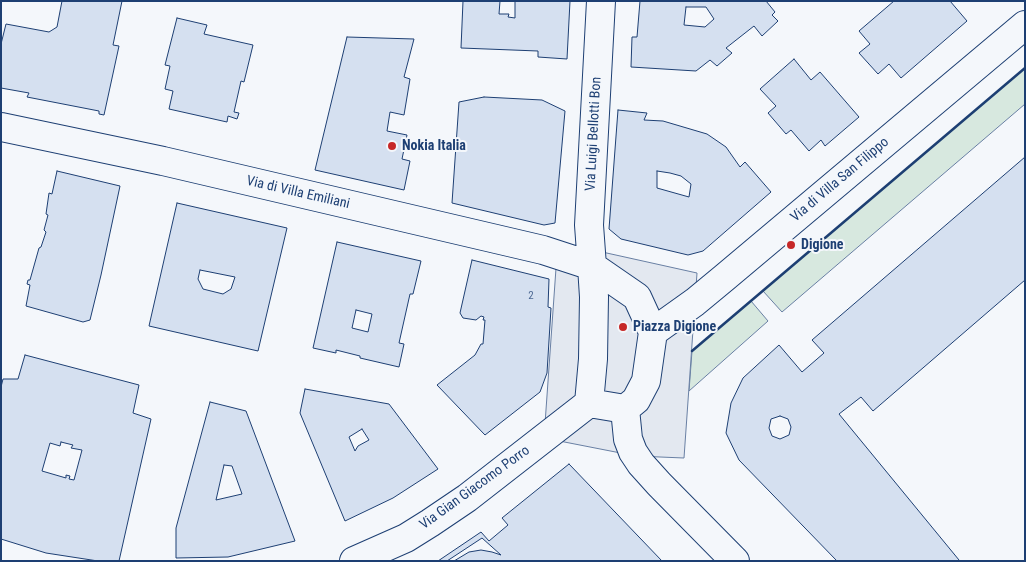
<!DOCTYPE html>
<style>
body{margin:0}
#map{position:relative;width:1026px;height:562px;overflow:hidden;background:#f4f7fb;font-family:"Roboto Condensed",sans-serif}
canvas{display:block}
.frame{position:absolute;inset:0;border:2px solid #1d3f73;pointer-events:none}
</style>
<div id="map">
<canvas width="1026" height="562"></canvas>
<div class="frame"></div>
</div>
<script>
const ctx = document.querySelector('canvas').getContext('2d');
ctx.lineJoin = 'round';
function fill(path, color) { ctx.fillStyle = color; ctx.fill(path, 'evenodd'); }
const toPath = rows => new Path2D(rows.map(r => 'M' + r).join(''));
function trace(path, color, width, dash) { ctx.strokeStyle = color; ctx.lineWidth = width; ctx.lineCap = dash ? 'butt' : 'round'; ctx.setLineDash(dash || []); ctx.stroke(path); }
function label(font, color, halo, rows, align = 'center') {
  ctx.font = font + ' "Roboto Condensed",sans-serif'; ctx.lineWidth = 4; ctx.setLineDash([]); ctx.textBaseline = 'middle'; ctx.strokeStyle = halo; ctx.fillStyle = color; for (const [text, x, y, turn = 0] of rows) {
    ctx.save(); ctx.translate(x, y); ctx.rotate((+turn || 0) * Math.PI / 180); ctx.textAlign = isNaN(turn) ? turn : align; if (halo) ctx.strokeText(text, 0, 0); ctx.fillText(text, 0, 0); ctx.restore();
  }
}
const green = toPath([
 [1025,68,1025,104,782,312,763,291,1025,68],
 [751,301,768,321,689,391,692,351,751,301]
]);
const parking = toPath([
 [557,242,697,273,684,458,636,456,544,438,557,254,557,242]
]);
const building = toPath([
 [62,1,122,1,113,45,119,46,104,115,99,114,99,111,27,97,29,93,1,88,1,44,6,24,49,32,57,27,62,1],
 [463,1,500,1,499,14,509,14,508,17,515,18,515,1,570,1,567,59,538,57,538,51,461,48,463,1],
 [640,1,766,1,775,12,772,15,778,21,762,36,754,26,726,48,732,53,717,66,710,60,696,71,631,67,632,37,637,37,640,1],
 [686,7,706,7,714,19,705,27,684,25,686,7],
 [894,1,950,1,967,21,901,78,889,64,878,74,859,53,870,44,859,31,894,1],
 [177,18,207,25,204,34,253,45,244,82,241,81,234,112,239,113,237,119,228,116,227,122,169,109,173,91,165,89,170,66,165,65,177,18],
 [347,37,414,39,404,77,410,79,404,115,390,112,387,131,407,135,402,159,410,161,404,190,315,170,347,37],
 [794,59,811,80,820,72,859,117,825,146,821,140,809,151,791,130,786,134,768,113,776,106,760,89,794,59],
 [484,97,542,100,565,111,555,223,544,225,452,203,459,102,484,97],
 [618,110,647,113,644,120,663,121,707,134,726,147,740,167,745,162,771,192,703,251,688,255,621,239,609,229,618,110],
 [657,171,670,173,681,176,691,184,689,197,657,188,657,171],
 [1025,157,1025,280,873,411,861,397,839,414,959,560,958,561,837,561,739,460,726,433,731,403,743,378,779,345,802,372,824,353,812,340,1025,157],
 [780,416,788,419,791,427,789,435,780,439,772,436,769,428,771,419,780,416],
 [57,171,120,186,101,275,90,320,83,322,26,306,30,285,27,284,28,280,30,280,39,248,41,247,46,232,44,230,48,215,46,214,49,193,52,194,57,171],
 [177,203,287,228,258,351,149,326,177,203],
 [200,270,235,277,231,289,223,294,203,289,198,279,200,270],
 [337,242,421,261,413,294,410,294,399,343,404,344,399,367,360,358,360,356,336,350,336,353,313,348,337,242],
 [356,310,372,314,368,332,352,328,356,310],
 [472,260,549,279,548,307,551,308,547,373,540,392,485,435,437,385,475,355,481,344,483,344,485,320,483,320,484,317,481,316,476,320,463,318,460,313,472,260],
 [25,355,139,385,133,413,151,419,119,561,98,561,46,553,1,539,1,387,3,379,18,379,25,355],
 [61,442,73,445,71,448,82,450,74,480,69,479,70,476,66,475,66,478,42,471,50,443,60,446,61,442],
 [305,389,389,404,438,469,393,498,345,521,300,413,305,389],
 [362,429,369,440,358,446,355,451,349,437,362,429],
 [210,402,246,411,295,541,228,557,176,558,176,528,210,402],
 [224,465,232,466,242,494,216,500,224,465],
 [569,464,662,561,454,561,469,552,481,550,492,552,501,555,482,538,447,561,438,561,481,532,489,541,508,525,502,518,569,464]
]);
const street = toPath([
 [1,127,163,161,543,250,592,266,589,225,601,1],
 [592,266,637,297,653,332,646,381,636,400,625,409,589,403,593,359,594,297,592,266],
 [653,332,695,302,724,278,1025,25],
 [625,409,628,439,633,452,641,464,659,484,735,561],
 [354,561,406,538,430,523,467,498,589,403]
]);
const wall = toPath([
 [692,351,1025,68]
]);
const markers = [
 [392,146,5,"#c62828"],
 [791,245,5,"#c62828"],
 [623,327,5,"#c62828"]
];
const numberNames = [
 ["2",531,296]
];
const streetNames = [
 ["Via Luigi Bellotti Bon",594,134,-87],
 ["Via di Villa San Filippo",840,180,-40],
 ["Via di Villa Emiliani",298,193,13],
 ["Via Gian Giacomo Porro",475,488,-36]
];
const poiNames = [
 ["Nokia Italia",402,146],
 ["Digione",801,245],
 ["Piazza Digione",633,327]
];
fill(green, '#d7e8df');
trace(green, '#687fa3', 1);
fill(parking, '#e3e8f0');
trace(parking, '#687fa3', 1);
fill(building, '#d5e0f0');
trace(building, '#1d3f73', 1);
trace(street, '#1d3f73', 30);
trace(street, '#f4f7fb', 28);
trace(wall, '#1d3f73', 2.5);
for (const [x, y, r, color] of markers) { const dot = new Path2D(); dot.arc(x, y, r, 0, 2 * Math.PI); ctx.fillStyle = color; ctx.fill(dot); trace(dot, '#f4f7fb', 2); }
label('11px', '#4b6792', null, numberNames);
label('14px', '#1d3f73', '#f4f7fb', streetNames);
label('bold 14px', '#1d3f73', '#f4f7fb', poiNames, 'left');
</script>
